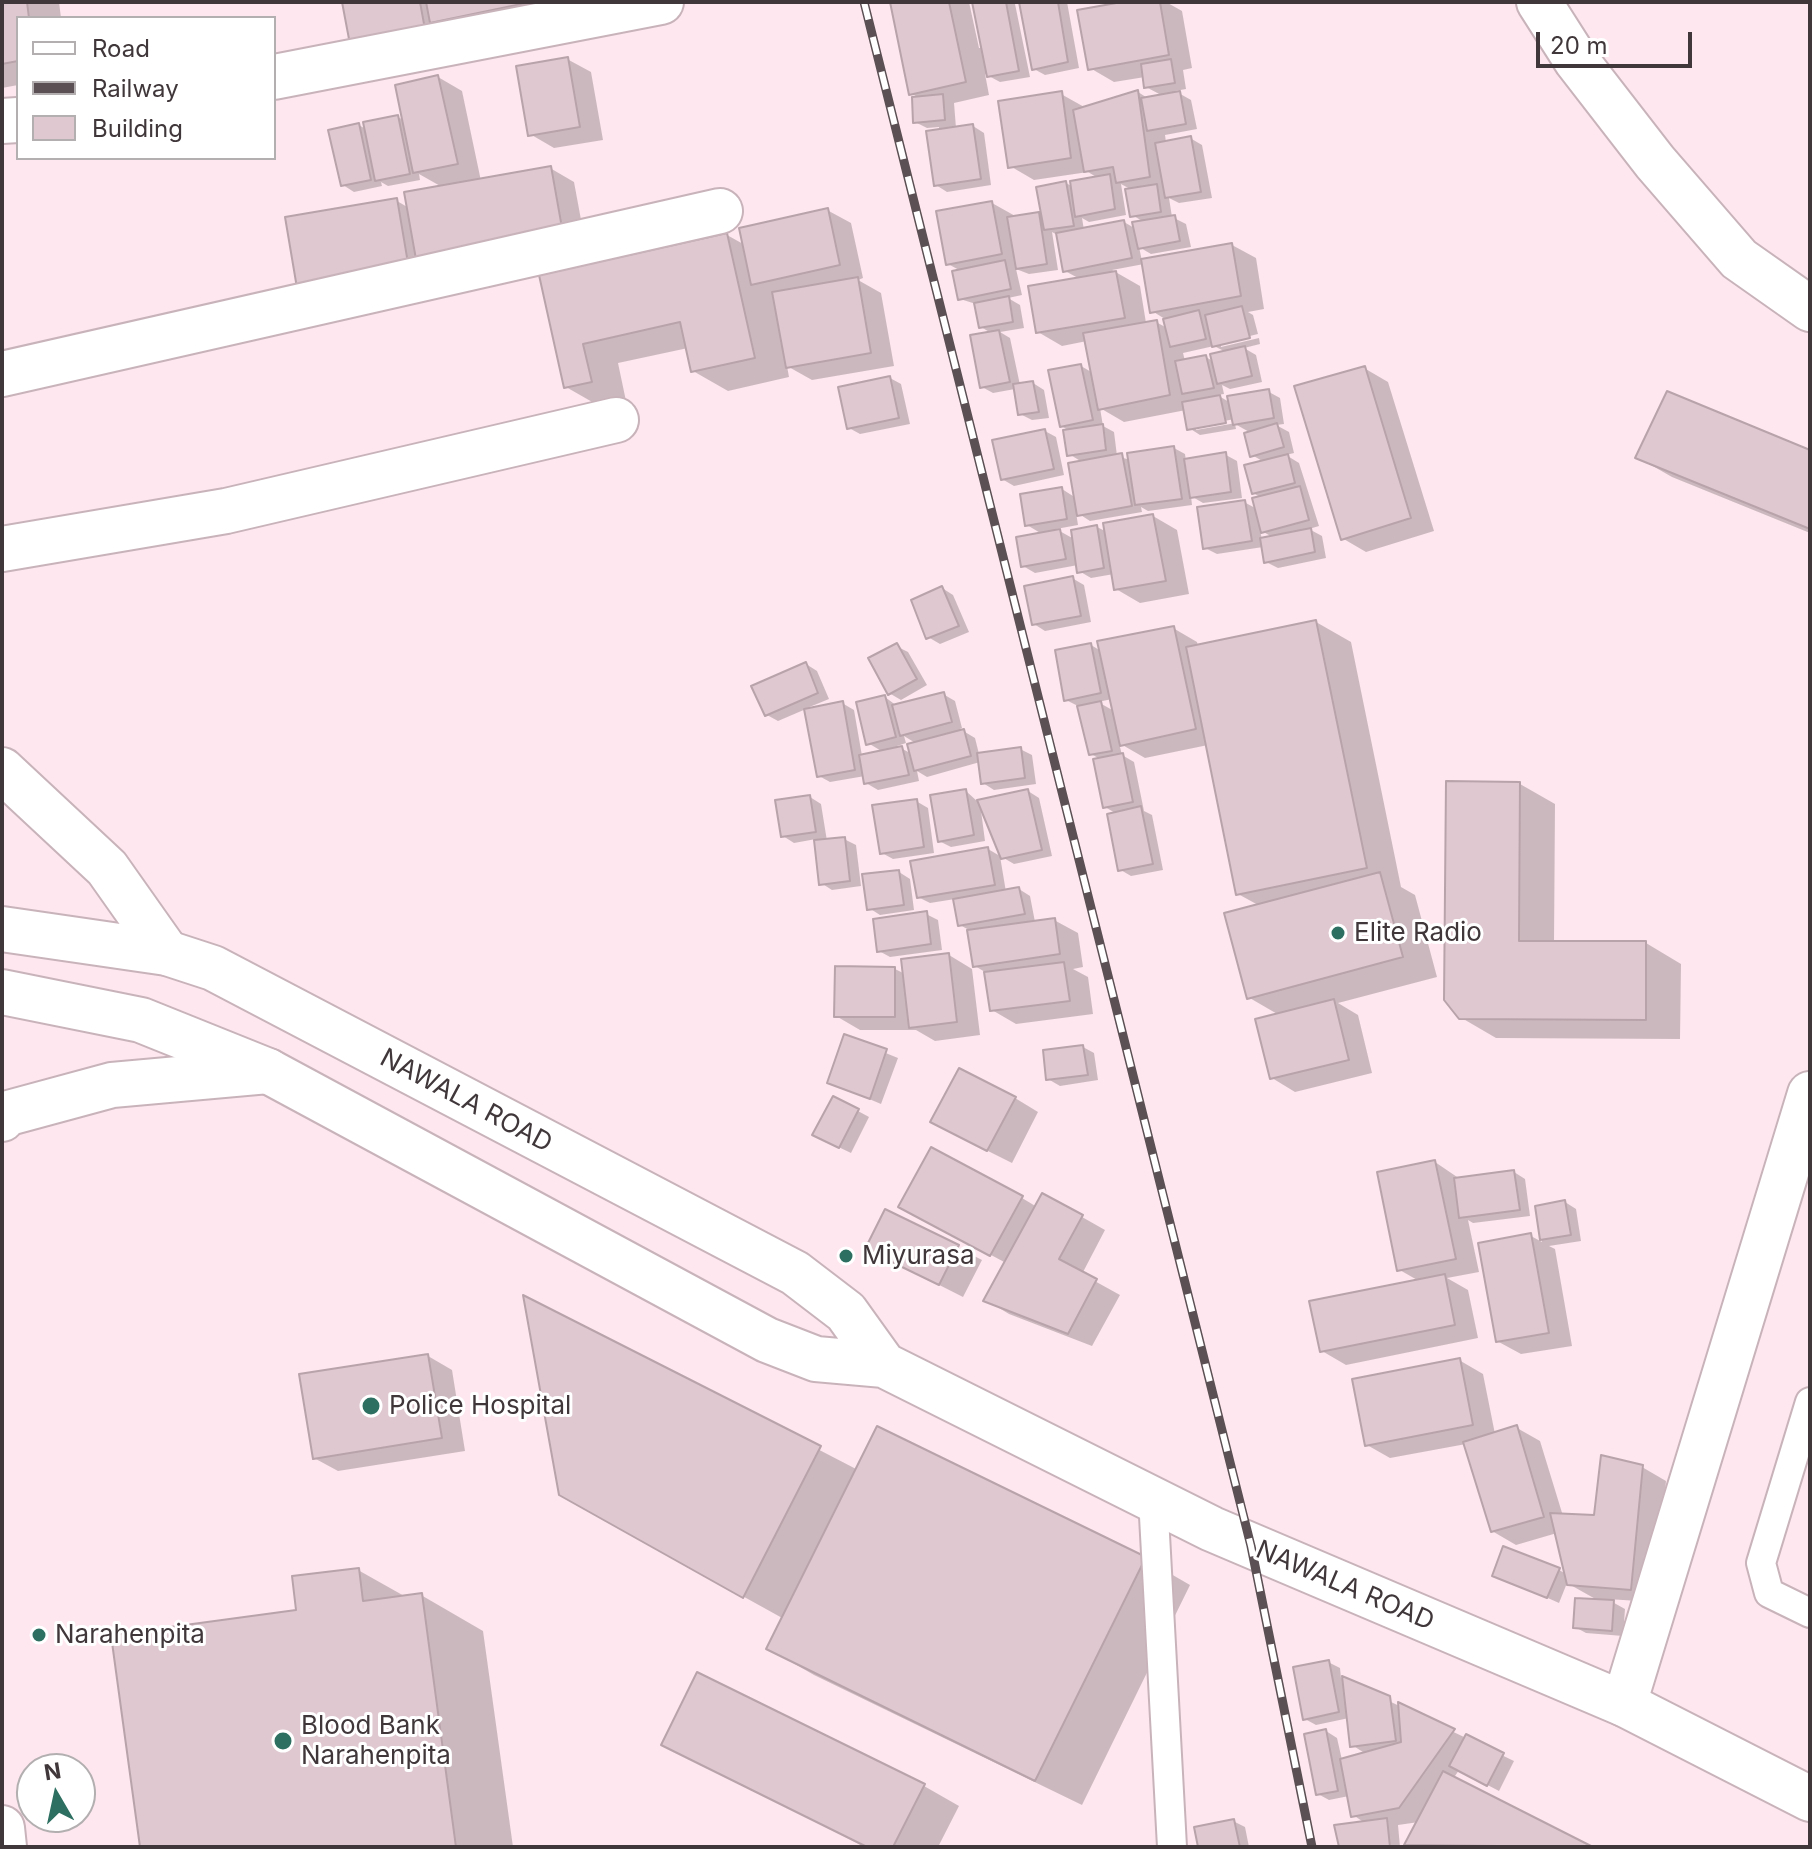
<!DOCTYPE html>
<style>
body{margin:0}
#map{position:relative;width:1812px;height:1849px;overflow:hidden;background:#fee7ee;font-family:Inter,sans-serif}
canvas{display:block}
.frame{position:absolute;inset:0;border:4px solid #40373a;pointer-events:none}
.legend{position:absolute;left:16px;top:16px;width:260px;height:144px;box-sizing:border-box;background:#fff;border:2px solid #b3afb0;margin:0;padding:10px 14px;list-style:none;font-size:24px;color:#40373a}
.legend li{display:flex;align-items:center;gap:16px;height:40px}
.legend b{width:40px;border:2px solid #b3afb0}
.north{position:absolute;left:16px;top:1753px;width:80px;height:80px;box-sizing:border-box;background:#fff;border:2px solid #b3afb0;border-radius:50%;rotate:351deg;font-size:22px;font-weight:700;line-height:32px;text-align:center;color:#40373a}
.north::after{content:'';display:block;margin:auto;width:28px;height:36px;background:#2d6f60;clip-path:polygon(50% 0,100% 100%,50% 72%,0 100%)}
.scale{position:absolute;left:1536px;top:32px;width:156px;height:36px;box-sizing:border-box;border:4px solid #40373a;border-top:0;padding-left:10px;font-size:24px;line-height:28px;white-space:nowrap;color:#40373a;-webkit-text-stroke:6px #fff;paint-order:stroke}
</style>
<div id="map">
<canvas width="1812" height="1849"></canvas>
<div class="frame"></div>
<ul class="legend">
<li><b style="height:10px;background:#fff"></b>Road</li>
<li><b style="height:10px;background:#5b5053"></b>Railway</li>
<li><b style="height:22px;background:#dfc8d0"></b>Building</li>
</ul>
<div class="north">N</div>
<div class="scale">20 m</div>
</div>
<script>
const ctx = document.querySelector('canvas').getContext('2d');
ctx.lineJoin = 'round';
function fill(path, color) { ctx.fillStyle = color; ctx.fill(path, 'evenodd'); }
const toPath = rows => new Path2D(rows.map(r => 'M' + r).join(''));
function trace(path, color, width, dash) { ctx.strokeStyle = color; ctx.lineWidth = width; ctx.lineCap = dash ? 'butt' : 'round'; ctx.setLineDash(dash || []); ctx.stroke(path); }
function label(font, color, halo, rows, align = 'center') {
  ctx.font = font + ' Inter,sans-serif'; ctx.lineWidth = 6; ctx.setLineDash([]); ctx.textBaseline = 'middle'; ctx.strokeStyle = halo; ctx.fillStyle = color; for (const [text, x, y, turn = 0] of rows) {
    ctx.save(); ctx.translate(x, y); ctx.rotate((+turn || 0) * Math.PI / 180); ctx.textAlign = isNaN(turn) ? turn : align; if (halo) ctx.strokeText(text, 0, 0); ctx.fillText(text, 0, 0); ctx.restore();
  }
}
const shadow = toPath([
 [2,2,59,2,61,18,18,18,18,85,2,88],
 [344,2,573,2,450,53],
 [892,2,969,2,979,48,983,48,979,2,1015,4,1030,77,1000,82,985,74,989,95,954,103,956,128,973,126,984,133,991,185,947,192,936,185,939,127,927,128,915,122,919,98,911,93],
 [1021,2,1067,2,1079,68,1045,75,1034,69],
 [1128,2,1166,2,1182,11,1192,68,1183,70,1186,89,1175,91,1191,100,1197,129,1165,135,1166,142,1190,138,1202,145,1212,198,1179,203,1169,198,1172,217,1186,224,1191,247,1151,254,1139,247,1142,261,1232,245,1256,258,1264,309,1248,312,1253,315,1258,334,1221,343,1221,347,1259,338,1260,344,1244,348,1256,355,1262,382,1230,389,1222,385,1224,394,1217,395,1231,403,1269,392,1280,398,1284,424,1276,425,1289,432,1294,453,1286,455,1299,463,1319,526,1309,529,1322,536,1326,558,1278,568,1266,562,1263,547,1217,554,1205,548,1244,502,1257,509,1262,498,1253,493,1264,462,1252,455,1251,433,1235,424,1236,429,1200,435,1189,428,1186,410,1124,422,1100,408,1103,426,1114,432,1117,456,1130,460,1174,448,1185,454,1186,461,1226,455,1237,461,1242,498,1203,503,1191,496,1192,505,1148,511,1141,507,1142,512,1090,521,1076,512,1078,525,1056,529,1074,539,1097,527,1107,532,1153,516,1177,530,1189,594,1140,603,1116,589,1114,574,1091,578,1079,571,1078,565,1035,573,1023,566,1042,534,1027,525,1062,489,1076,498,1082,462,1069,454,1070,431,1061,426,1081,366,1093,373,1087,341,1062,346,1038,332,1080,279,1065,271,1059,236,1052,232,1058,270,1029,274,1016,269,1022,295,1008,298,1020,305,1024,328,1000,332,1010,338,1020,385,1033,383,1044,390,1049,418,1032,420,1020,414,1015,389,993,393,982,387,991,333,981,327,976,304,960,299,961,271,948,264,992,203,1017,217,1038,214,1044,217,1066,183,1073,187,1098,178,1088,172,1034,180,1010,166,1061,94,1086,108,1138,92,1149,99,1163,96,1146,87,1145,77,1114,82,1090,68],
 [1121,184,1132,190,1132,215,1144,222,1136,229,1124,222,1084,230,1082,218,1089,222,1126,215],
 [1144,264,1152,311,1165,319,1167,328,1156,322,1146,323,1140,286,1112,270],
 [1214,346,1226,352,1214,362,1206,357,1185,361,1183,353],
 [1235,419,1236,423,1196,430,1196,426],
 [1260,530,1274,538,1262,540],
 [567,59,591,72,603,140,554,148,530,134],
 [438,77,462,91,481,181,550,168,574,182,587,252,323,300,397,201,409,208,442,187,419,174,420,180,388,186,381,182,382,186,354,192,343,185,359,125,367,130,398,117,405,121],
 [827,210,851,223,863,278,858,280,881,293,894,366,812,380,787,366,789,377,728,391,693,371,688,348,618,363,626,401,601,407,566,387,542,277,727,235,745,245],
 [1364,368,1388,382,1434,531,1366,552,1342,538],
 [890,378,901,384,910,424,860,434,849,428],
 [1045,431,1056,437,1064,475,1014,486,1002,479],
 [1810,452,1810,533,1672,477,1637,457],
 [1072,578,1084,585,1091,622,1045,631,1034,624],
 [942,588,953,595,969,632,940,644,928,637],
 [1316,622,1351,642,1401,887,1415,895,1437,977,1338,1003,1358,1015,1372,1073,1295,1092,1272,1078,1279,1015,1248,997,1260,906,1238,894,1208,745,1145,758,1119,743,1122,755,1134,762,1144,811,1152,815,1163,870,1131,876,1119,869,1117,814,1105,807,1100,759,1091,754,1078,706,1066,700,1091,645,1101,651,1173,628,1197,642,1198,646],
 [1112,699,1114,711,1098,702],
 [896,646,908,652,927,685,901,700,889,693],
 [806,664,817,671,829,699,807,708,842,703,854,710,862,756,883,752,868,743,885,697,897,706,943,694,955,701,962,728,960,729,975,738,979,754,1020,749,1032,755,1036,784,994,790,983,783,980,762,927,777,917,771,919,781,878,790,866,783,865,776,830,782,819,776,806,709,778,721,767,715],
 [904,736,917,744,912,754,897,746,906,743],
 [1520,784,1555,804,1554,943,1646,943,1681,964,1680,1039,1496,1038,1460,1017],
 [966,791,978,802,1028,791,1039,798,1052,856,1014,864,1002,857,980,803,985,841,951,847,939,841],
 [810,797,821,804,827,841,844,839,856,845,861,886,832,890,821,883,816,839,794,843,783,836],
 [916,801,928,808,934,853,893,859,882,853],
 [988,849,1000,856,1006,892,1019,889,1030,896,1035,922,1054,920,1078,933,1083,967,1073,969,1088,977,1093,1014,1016,1024,992,1010,985,972,975,966,969,930,960,925,955,899,930,903,918,897],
 [899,872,910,879,914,910,880,915,869,908],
 [926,914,938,920,942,950,890,957,879,951],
 [949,955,972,969,980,1035,935,1041,916,1030,860,1030,836,1016,895,969,905,974],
 [846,1037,898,1058,881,1104,829,1082],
 [1083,1047,1094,1053,1098,1080,1060,1086,1048,1079],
 [834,1098,869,1117,851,1153,826,1141],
 [1015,1098,1038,1112,1012,1163,956,1135],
 [1435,1162,1460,1179,1514,1172,1525,1179,1530,1216,1473,1223,1468,1220,1479,1272,1447,1278,1468,1290,1478,1338,1346,1365,1322,1351,1419,1281,1398,1269],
 [1022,1198,1037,1207,1082,1217,1105,1230,1082,1274,1120,1295,1092,1346,1009,1314,986,1300,1006,1263,924,1219],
 [1565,1202,1576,1209,1581,1241,1549,1246,1555,1249,1572,1346,1521,1354,1497,1341,1531,1236,1542,1242,1537,1207],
 [886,1211,982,1260,963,1297,868,1249],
 [526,1298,858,1470,1145,1559,1190,1585,1082,1805,814,1675,769,1649,784,1619,607,1521],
 [428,1356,452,1370,465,1451,338,1471,314,1458],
 [1459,1360,1483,1374,1495,1434,1517,1428,1540,1441,1563,1516,1596,1517,1642,1467,1666,1481,1655,1602,1607,1599,1625,1609,1623,1636,1586,1633,1575,1627,1599,1601,1567,1583,1559,1603,1503,1578,1559,1570,1566,1574,1557,1533,1516,1545,1492,1531,1466,1444,1390,1458,1367,1445],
 [358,1570,406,1597,421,1595,483,1631,513,1847,142,1847,298,1612],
 [1328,1662,1340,1668,1341,1678,1514,1761,1499,1791,1459,1770,1453,1779,1589,1847,1412,1847,1407,1844,1419,1822,1398,1825,1400,1847,1341,1847,1365,1823,1353,1815,1349,1796,1329,1800,1318,1794,1326,1731,1337,1738,1342,1760,1366,1754,1352,1745,1349,1718,1316,1725,1305,1719],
 [663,1744,924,1786,959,1806,938,1847,865,1847],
 [1233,1821,1245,1827,1249,1847,1200,1847]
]);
const building = toPath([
 [2,2,27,2,29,18,18,18,18,61,2,64,2,2],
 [342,2,420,2,427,40,352,55,342,2],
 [426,2,531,2,430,23,426,2],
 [890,2,949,2,966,82,909,95,890,2],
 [972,2,1006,2,1019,71,987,77,972,2],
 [1019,2,1058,2,1068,62,1032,70,1019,2],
 [1122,2,1160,2,1169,55,1088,70,1077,10,1122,2],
 [568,57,580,127,528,136,516,66,568,57],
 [1171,59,1175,83,1144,88,1141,64,1171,59],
 [438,75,458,164,413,173,395,85,438,75],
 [1138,90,1150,177,1116,183,1113,167,1084,172,1073,110,1138,90],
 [1062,91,1071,158,1008,168,998,101,1062,91],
 [1180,91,1186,124,1147,131,1141,98,1180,91],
 [943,94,945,120,913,123,912,97,943,94],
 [398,115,410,174,375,181,363,122,398,115],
 [359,123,371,180,341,186,328,130,359,123],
 [973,124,981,179,934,186,926,131,973,124],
 [1191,136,1201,192,1165,198,1155,143,1191,136],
 [551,166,564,239,417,265,404,192,551,166],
 [1110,174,1115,209,1075,217,1070,181,1110,174],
 [1066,181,1074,226,1044,230,1036,187,1066,181],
 [1157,184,1161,212,1130,217,1125,189,1157,184],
 [397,198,409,269,297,288,285,217,397,198],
 [992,201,1002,254,946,265,936,211,992,201],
 [828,208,840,265,751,285,739,228,828,208],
 [1039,212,1047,264,1016,269,1007,217,1039,212],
 [1175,215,1180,241,1138,249,1132,222,1175,215],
 [1124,220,1132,258,1063,272,1056,233,1124,220],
 [727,233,755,358,691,372,680,322,583,344,592,382,564,388,539,275,727,233],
 [1232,243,1241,296,1150,313,1141,259,1232,243],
 [1005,260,1011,289,958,300,952,271,1005,260],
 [1116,271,1125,318,1036,333,1028,286,1116,271],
 [858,277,871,353,786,368,772,292,858,277],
 [1009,296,1013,322,979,328,974,303,1009,296],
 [1242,306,1250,338,1212,347,1205,315,1242,306],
 [1199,310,1206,339,1170,347,1163,319,1199,310],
 [1157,320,1170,395,1098,410,1083,333,1157,320],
 [999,330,1010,382,980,388,970,335,999,330],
 [1245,346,1252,376,1217,384,1210,354,1245,346],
 [1206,355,1214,388,1182,394,1175,361,1206,355],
 [1081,364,1093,420,1060,427,1048,370,1081,364],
 [1365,366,1411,518,1341,540,1294,386,1365,366],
 [890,376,899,418,847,429,838,387,890,376],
 [1033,381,1039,412,1018,415,1013,384,1033,381],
 [1269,389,1274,418,1233,425,1227,396,1269,389],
 [1667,391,1810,450,1810,529,1635,458,1667,391],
 [1220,395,1226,423,1187,430,1182,402,1220,395],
 [1277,423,1284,447,1250,457,1244,433,1277,423],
 [1103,424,1106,450,1067,456,1063,430,1103,424],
 [1045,429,1054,469,1001,480,992,440,1045,429],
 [1174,446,1182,499,1135,505,1127,453,1174,446],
 [1226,452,1231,492,1190,498,1184,459,1226,452],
 [1122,453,1132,506,1077,516,1068,463,1122,453],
 [1288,454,1295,483,1252,494,1244,465,1288,454],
 [1300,486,1309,520,1261,533,1252,498,1300,486],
 [1062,487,1067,519,1025,526,1020,494,1062,487],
 [1245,500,1252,541,1203,549,1197,507,1245,500],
 [1153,514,1166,581,1114,590,1103,523,1153,514],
 [1097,525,1104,568,1077,573,1071,530,1097,525],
 [1311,528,1315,552,1264,563,1260,538,1311,528],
 [1060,529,1066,559,1021,567,1016,537,1060,529],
 [1073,576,1081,616,1032,625,1024,586,1073,576],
 [942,586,959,626,926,639,911,600,942,586],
 [1316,620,1367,868,1236,895,1186,647,1316,620],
 [1174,626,1196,729,1120,746,1097,641,1174,626],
 [897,643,917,679,888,695,868,658,897,643],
 [1091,643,1101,693,1064,701,1055,650,1091,643],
 [806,662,818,693,765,716,751,686,806,662],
 [944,692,952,722,900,736,892,705,944,692],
 [885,695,896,737,866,745,856,702,885,695],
 [843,701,855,770,817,777,804,709,843,701],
 [1101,701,1112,751,1089,755,1077,706,1101,701],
 [964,729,971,756,914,771,907,744,964,729],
 [902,746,909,775,864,784,859,755,902,746],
 [1021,747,1025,778,981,784,977,753,1021,747],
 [1123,753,1133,802,1103,808,1093,759,1123,753],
 [1446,781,1520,782,1519,941,1646,941,1646,1020,1459,1019,1444,1000,1446,781],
 [966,789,974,835,938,842,930,795,966,789],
 [1028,789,1042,850,1001,859,977,800,1028,789],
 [810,795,816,832,781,837,775,800,810,795],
 [917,799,924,847,880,854,872,805,917,799],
 [1141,806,1153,864,1118,871,1107,814,1141,806],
 [845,837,850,881,819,885,814,840,845,837],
 [988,847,995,885,917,898,910,861,988,847],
 [899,870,904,905,867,910,862,874,899,870],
 [1380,872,1403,957,1247,999,1224,913,1380,872],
 [1019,887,1025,914,958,926,953,899,1019,887],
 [927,911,931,944,877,952,873,919,927,911],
 [1055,918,1060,954,973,967,967,930,1055,918],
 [949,953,957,1022,909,1028,901,959,949,953],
 [1064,962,1070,1001,990,1011,984,972,1064,962],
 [835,966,895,967,895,1017,834,1017,835,966],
 [1334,999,1349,1060,1270,1079,1255,1019,1334,999],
 [844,1034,887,1049,870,1099,827,1083,844,1034],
 [1083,1045,1088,1075,1046,1080,1043,1050,1083,1045],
 [959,1068,1016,1097,987,1151,930,1122,959,1068],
 [833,1096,859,1109,839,1148,812,1135,833,1096],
 [931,1147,1023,1196,990,1256,898,1207,931,1147],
 [1435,1160,1456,1259,1397,1271,1377,1172,1435,1160],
 [1514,1170,1520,1210,1459,1218,1454,1178,1514,1170],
 [1042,1193,1083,1215,1059,1259,1097,1279,1068,1334,983,1301,1042,1193],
 [1565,1200,1571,1235,1540,1240,1535,1206,1565,1200],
 [885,1209,959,1245,939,1285,865,1249,885,1209],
 [1531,1233,1549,1333,1496,1342,1478,1243,1531,1233],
 [1445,1274,1455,1325,1320,1352,1309,1301,1445,1274],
 [523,1295,821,1446,743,1598,559,1495,523,1295],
 [428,1354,442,1438,313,1459,299,1374,428,1354],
 [1460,1358,1473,1425,1365,1446,1352,1379,1460,1358],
 [1517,1425,1544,1517,1491,1532,1463,1442,1517,1425],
 [877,1426,1146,1557,1035,1781,766,1649,877,1426],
 [1601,1455,1643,1465,1631,1590,1567,1585,1550,1513,1594,1515,1601,1455],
 [1503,1546,1560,1568,1547,1598,1492,1576,1503,1546],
 [359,1568,363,1601,422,1593,456,1847,140,1847,111,1635,296,1610,292,1576,359,1568],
 [1575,1598,1614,1600,1612,1631,1573,1628,1575,1598],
 [1329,1660,1339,1712,1303,1720,1293,1667,1329,1660],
 [697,1672,925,1784,893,1847,867,1847,661,1745,697,1672],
 [1342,1676,1390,1696,1396,1741,1350,1747,1342,1676],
 [1398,1702,1455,1729,1399,1808,1351,1817,1340,1759,1401,1742,1398,1702],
 [1326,1729,1338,1791,1316,1795,1304,1734,1326,1729],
 [1466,1734,1504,1753,1487,1786,1449,1766,1466,1734],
 [1443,1771,1593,1847,1404,1845,1443,1771],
 [1387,1818,1390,1847,1339,1847,1334,1825,1387,1818],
 [1234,1819,1240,1847,1198,1847,1194,1827,1234,1819]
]);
const service = toPath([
 [1810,1402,1761,1563,1769,1593,1810,1613],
 [1153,1498,1172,1847]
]);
const minor = toPath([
 [1539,2,1576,60,1655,162,1739,259,1810,309],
 [274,77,661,2],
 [2,121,18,120],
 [2,374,720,211],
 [2,549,226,511,616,420],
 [1624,1704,1810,1094]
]);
const primary = toPath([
 [2,929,167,953,213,968,795,1273,846,1312,884,1365],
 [2,992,141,1020,268,1071,767,1340,816,1359,884,1365,1212,1529,1624,1704,1810,1799]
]);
const trunk = toPath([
 [2,770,107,868,167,953],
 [2,1119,5,1114,112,1085,268,1071],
 [2,1828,4,1847]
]);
const rail = toPath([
 [864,2,1251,1546,1312,1847]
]);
const markers = [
 [1338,933,8,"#2d6f60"],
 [846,1256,8,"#2d6f60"],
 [371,1406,10,"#2d6f60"],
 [39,1635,8,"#2d6f60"],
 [283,1741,10,"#2d6f60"]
];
const poiNames = [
 ["Elite Radio",1354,933],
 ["Miyurasa",862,1256],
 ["Police Hospital",389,1406],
 ["Narahenpita",55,1635],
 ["Blood Bank",301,1726],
 ["Narahenpita",301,1756]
];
const streetNames = [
 ["NAWALA ROAD",466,1101,28],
 ["NAWALA ROAD",1345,1586,23]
];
fill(shadow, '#0003');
fill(building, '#dfc8d0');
trace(building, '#b9a3aa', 2);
trace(service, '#c9b3ba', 32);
trace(minor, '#c9b3ba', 48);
trace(primary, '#c9b3ba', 48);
trace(trunk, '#c9b3ba', 48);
trace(service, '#fff', 28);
trace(minor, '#fff', 44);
trace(primary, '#fff', 44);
trace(trunk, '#fff', 44);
trace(rail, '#5b5053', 9);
trace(rail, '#fff', 6, [18]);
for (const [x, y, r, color] of markers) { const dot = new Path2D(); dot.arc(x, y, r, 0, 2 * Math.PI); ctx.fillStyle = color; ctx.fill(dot); trace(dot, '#fff', 3); }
label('26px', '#40373a', '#fff', poiNames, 'left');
label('26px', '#40373a', '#fff', streetNames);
</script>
